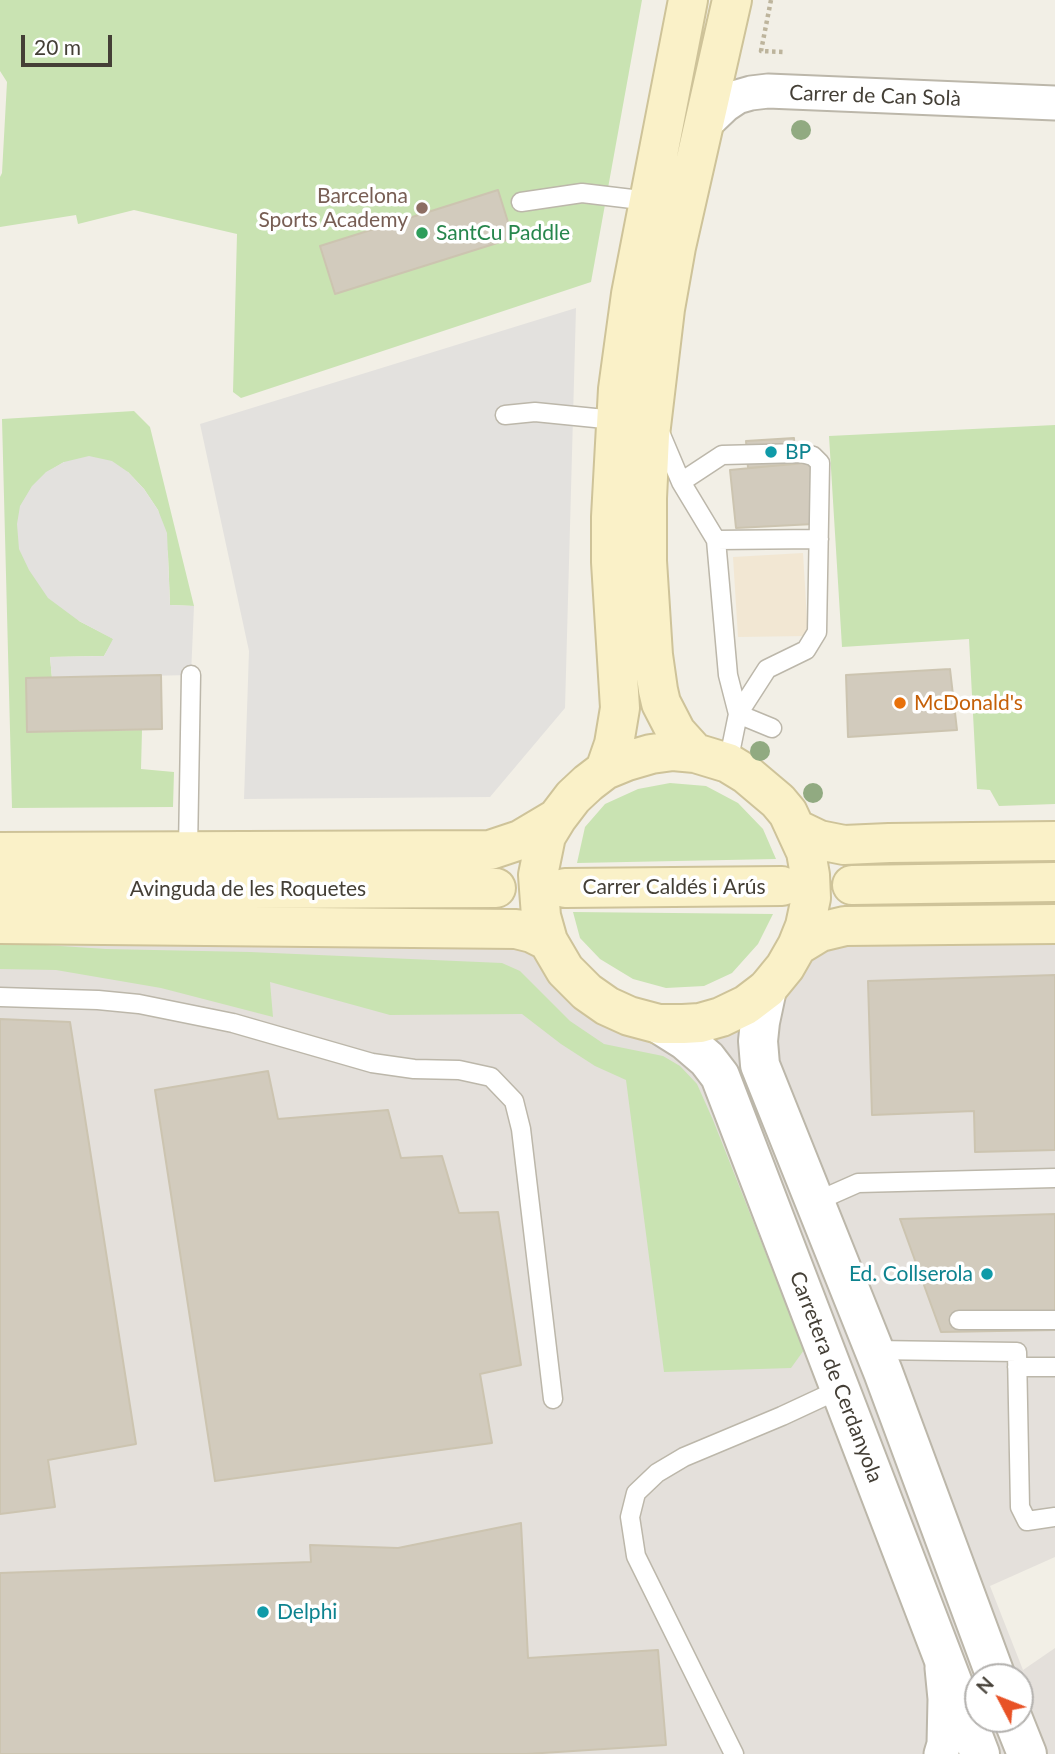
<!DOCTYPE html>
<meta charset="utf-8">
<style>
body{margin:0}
#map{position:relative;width:1055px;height:1754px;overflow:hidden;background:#f2efe6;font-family:Lato,sans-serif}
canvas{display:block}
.north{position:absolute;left:964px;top:1663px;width:70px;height:70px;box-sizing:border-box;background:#fff;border:2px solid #b4b2af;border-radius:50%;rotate:312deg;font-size:19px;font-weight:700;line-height:28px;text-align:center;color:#443f36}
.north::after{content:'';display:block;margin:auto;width:24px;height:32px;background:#e85226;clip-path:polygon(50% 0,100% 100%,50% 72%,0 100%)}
.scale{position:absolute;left:21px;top:35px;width:91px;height:32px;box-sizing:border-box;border:4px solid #443f36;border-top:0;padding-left:9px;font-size:21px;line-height:24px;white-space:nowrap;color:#443f36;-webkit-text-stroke:5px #fff;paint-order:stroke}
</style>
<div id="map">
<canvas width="1055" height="1754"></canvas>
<div class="north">N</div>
<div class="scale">20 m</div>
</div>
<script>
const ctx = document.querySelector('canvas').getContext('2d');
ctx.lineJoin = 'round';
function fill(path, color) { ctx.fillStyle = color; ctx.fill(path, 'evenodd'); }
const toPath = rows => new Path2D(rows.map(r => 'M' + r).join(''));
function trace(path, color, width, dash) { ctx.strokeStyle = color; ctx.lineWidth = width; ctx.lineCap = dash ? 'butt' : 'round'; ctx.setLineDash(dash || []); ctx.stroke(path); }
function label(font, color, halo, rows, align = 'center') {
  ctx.font = font + ' Lato,sans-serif'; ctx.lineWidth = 7; ctx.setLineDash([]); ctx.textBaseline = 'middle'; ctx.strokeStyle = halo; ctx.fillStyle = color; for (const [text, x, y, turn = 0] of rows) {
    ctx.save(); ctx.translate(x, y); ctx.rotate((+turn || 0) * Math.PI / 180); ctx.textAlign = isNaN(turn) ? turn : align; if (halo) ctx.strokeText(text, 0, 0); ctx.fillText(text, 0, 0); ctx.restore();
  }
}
const commercial = toPath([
 [803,553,808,636,738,637,733,557]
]);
const industrial = toPath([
 [0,924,516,929,587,992,700,1023,797,946,1055,924,1055,1557,990,1586,1023,1670,1055,1648,1055,1754,0,1754],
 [978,1677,1020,1677,1020,1719,978,1719]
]);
const green = toPath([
 [0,0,642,0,591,282,241,398,233,392,237,234,134,210,78,224,76,215,0,227,0,177,2,173,7,82,0,71],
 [134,411,150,427,194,606,170,605,168,554,158,510,144,489,128,472,64,462,46,473,79,621,114,639,104,656,50,657,52,678,27,732,142,730,141,769,174,772,173,807,12,808,2,419],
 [1055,425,1055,804,999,806,990,790,977,789,969,639,842,647,829,436],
 [670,783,706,786,738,803,763,829,776,859,577,863,585,827,605,804,638,789],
 [573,912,773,914,758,944,732,973,704,986,666,988,633,979,600,959,580,938],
 [0,942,106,949,250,952,502,963,520,971,570,1021,604,1044,663,1056,680,1066,697,1084,713,1120,804,1350,791,1368,664,1372,626,1080,595,1066,561,1044,522,1014,390,1015,270,982,273,1017,161,988,56,970,0,969]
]);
const parking = toPath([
 [576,308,565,708,490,797,244,799,249,651,200,424],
 [89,456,112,461,128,472,144,489,158,510,167,533,170,605,194,606,191,675,52,678,50,657,104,656,113,639,79,621,48,598,29,570,19,549,17,524,20,506,32,486,46,472,64,462]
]);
const building = toPath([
 [498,190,513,238,335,294,320,246,498,190],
 [794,438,795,464,748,468,746,441,794,438],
 [814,462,814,524,736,528,730,470,814,462],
 [950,669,957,730,848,737,846,675,950,669],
 [161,675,162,729,27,732,26,678,161,675],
 [1055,975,1055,1150,975,1152,974,1111,872,1115,868,981,1055,975],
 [0,1019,70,1022,136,1444,48,1460,55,1507,0,1514,0,1019],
 [268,1071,278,1119,388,1110,401,1158,442,1156,459,1213,498,1212,521,1365,480,1374,492,1443,215,1481,155,1090,268,1071],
 [1055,1214,1055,1330,941,1332,900,1219,1055,1214],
 [521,1523,528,1658,658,1650,666,1745,527,1754,0,1754,0,1573,311,1562,310,1545,398,1548,521,1523]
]);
const path = toPath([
 [771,0,761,51,784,52]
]);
const service = toPath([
 [521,202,582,193,649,201],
 [505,415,535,412,615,420],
 [659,430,681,482,716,540,728,675,738,714,728,763],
 [681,482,722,455,802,453,813,456,820,463,817,632,806,650,767,669,738,714,772,728],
 [716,540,819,539],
 [188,850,191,675],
 [0,997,98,1000,139,1004,233,1023,372,1063,414,1069,459,1070,491,1077,514,1101,521,1129,553,1399],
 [815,1202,858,1183,1055,1178],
 [959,1320,1055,1320],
 [874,1350,1017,1352,1020,1507,1027,1521,1055,1517],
 [1017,1367,1055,1367],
 [734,1754,636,1556,630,1517,636,1493,657,1473,684,1457,782,1416,840,1389]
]);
const minor = toPath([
 [705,124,725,105,737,97,751,93,768,91,1055,103],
 [941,1754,944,1744,945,1699,942,1668]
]);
const tertiary = toPath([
 [767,989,760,1022,758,1041,760,1065,883,1372,996,1677],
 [659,1024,686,1041,707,1059,720,1076,980,1754],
 [1013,1719,1027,1754]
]);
const secondary = toPath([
 [695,753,676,732,661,703,658,690,653,655,647,561,647,498,650,435,665,309,676,247,732,0],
 [605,770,614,744,620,708,611,562,611,517,618,389,631,294,688,0],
 [796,829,819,840,844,845,889,843,1055,841],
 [0,852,490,850,520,840,557,818],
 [852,885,1055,882],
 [565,888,782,886],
 [0,890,496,888],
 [0,924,516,929,532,933,548,941],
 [797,946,805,926,811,898,810,875,806,852,788,813,778,801,746,774,728,763,695,753,673,751,651,754,627,761,605,770,588,783,573,797,557,818,546,836,538,875,541,916,548,941,565,970,587,992,607,1006,629,1016,659,1024,683,1024,700,1023,721,1017,746,1005,767,989,785,967,797,946,820,932,845,926,1055,924]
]);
const trees = [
 [801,130],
 [760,751],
 [813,793]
];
const markers = [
 [422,208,7,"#8d6e63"],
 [422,233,7,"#2e9e5b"],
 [771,452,7,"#0f9aa8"],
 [900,703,7,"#e8710a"],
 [987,1274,7,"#0f9aa8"],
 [263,1612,7,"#0f9aa8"]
];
const streetNames = [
 ["Carrer de Can Solà",875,96,2],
 ["Carrer Caldés i Arús",674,887],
 ["Avinguda de les Roquetes",248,889],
 ["Carretera de Cerdanyola",836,1377,69]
];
const educationNames = [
 ["Barcelona",408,196],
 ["Sports Academy",408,220]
];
const leisureNames = [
 ["SantCu Paddle",436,233]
];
const cultureNames = [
 ["BP",785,452],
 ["Ed. Collserola",973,1274,"right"],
 ["Delphi",277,1612]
];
const foodNames = [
 ["McDonald's",914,703]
];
fill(commercial, '#f2e7d3');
fill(industrial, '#e4e0db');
fill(green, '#c9e3b2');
fill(parking, '#e3e1de');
fill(building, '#d2cbbd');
trace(building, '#ccc4b0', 2);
trace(service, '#bcb7aa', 21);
trace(minor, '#bcb7aa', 37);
trace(tertiary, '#bcb7aa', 42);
trace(secondary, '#cec399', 42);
trace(path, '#bdb49c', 4.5, [3.5, 3.5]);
trace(service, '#fff', 18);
trace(minor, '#fff', 33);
trace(tertiary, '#fff', 38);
trace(secondary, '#faf1c8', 38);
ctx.fillStyle = '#91aa81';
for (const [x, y] of trees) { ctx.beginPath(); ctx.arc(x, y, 10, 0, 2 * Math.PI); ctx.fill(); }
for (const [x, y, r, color] of markers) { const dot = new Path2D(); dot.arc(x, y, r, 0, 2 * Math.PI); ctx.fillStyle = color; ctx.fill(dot); trace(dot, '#fff', 2.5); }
label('21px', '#443f36', '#fff', streetNames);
label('21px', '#785e54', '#fff', educationNames, 'right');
label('21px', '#27864d', '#fff', leisureNames, 'left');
label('21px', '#0d838f', '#fff', cultureNames, 'left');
label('21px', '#c56008', '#fff', foodNames, 'left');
</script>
